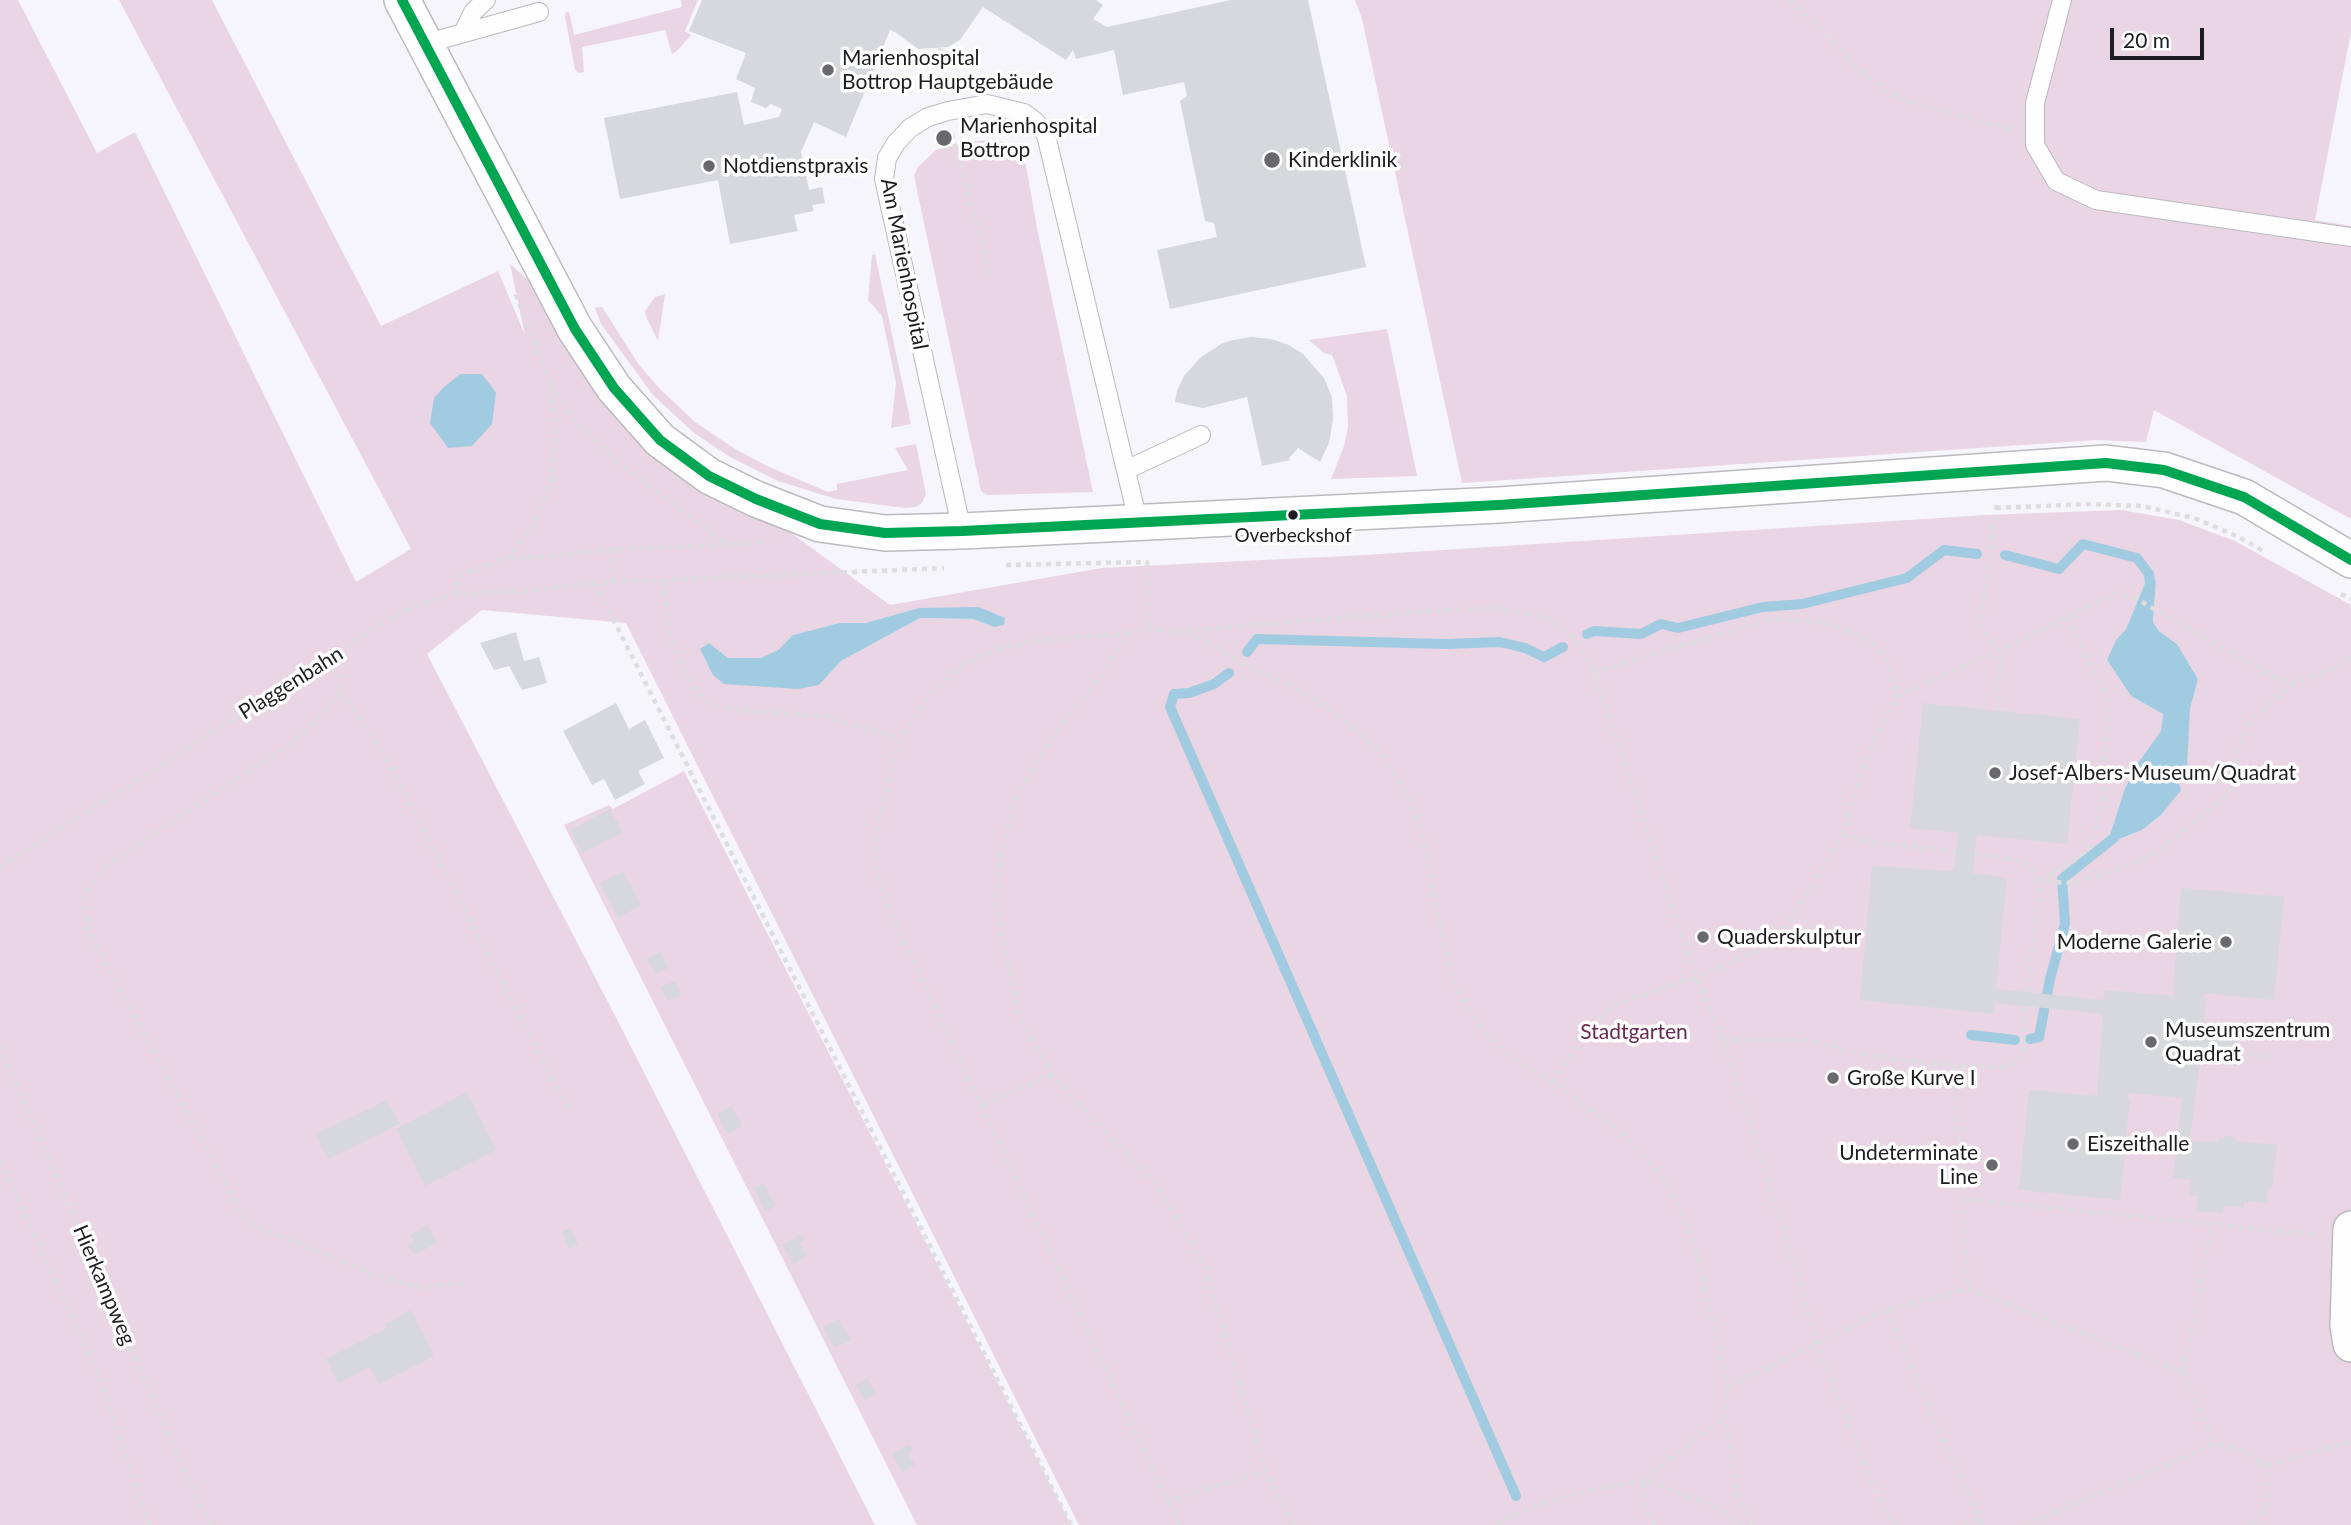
<!DOCTYPE html>
<meta charset="utf-8">
<style>
body{margin:0}
#map{position:relative;width:2351px;height:1525px;overflow:hidden;background:#f5f5fb;font-family:Lato,sans-serif}
canvas{display:block}
.scale{position:absolute;left:2110px;top:28px;width:94px;height:32px;box-sizing:border-box;border:4px solid #1c1c22;border-top:0;padding-left:9px;font-size:21px;line-height:24px;white-space:nowrap;color:#1c1c22;-webkit-text-stroke:5px #fff;paint-order:stroke}
</style>
<div id="map">
<canvas width="2351" height="1525"></canvas>
<div class="scale">20 m</div>
</div>
<script>
const ctx = document.querySelector('canvas').getContext('2d');
ctx.lineJoin = 'round';
function fill(path, color) { ctx.fillStyle = color; ctx.fill(path, 'evenodd'); }
const toPath = rows => new Path2D(rows.map(r => 'M' + r).join(''));
function trace(path, color, width, dash) { ctx.strokeStyle = color; ctx.lineWidth = width; ctx.lineCap = dash ? 'butt' : 'round'; ctx.setLineDash(dash || []); ctx.stroke(path); }
function label(font, color, halo, rows, align = 'center') {
  ctx.font = font + ' Lato,sans-serif'; ctx.lineWidth = 7; ctx.setLineDash([]); ctx.textBaseline = 'middle'; ctx.strokeStyle = halo; ctx.fillStyle = color; for (const [text, x, y, turn = 0] of rows) {
    ctx.save(); ctx.translate(x, y); ctx.rotate((+turn || 0) * Math.PI / 180); ctx.textAlign = isNaN(turn) ? turn : align; if (halo) ctx.strokeText(text, 0, 0); ctx.fillText(text, 0, 0); ctx.restore();
  }
}
const green = toPath([
 [0,0,18,0,97,153,135,132,356,582,411,549,119,0,212,0,381,326,498,271,525,335,510,264,538,289,583,371,780,525,890,605,1102,568,1365,555,1986,515,2121,510,2179,520,2235,541,2351,605,2351,1525,1079,1525,626,623,482,610,427,654,609,1004,875,1525,0,1525],
 [2149,575,2156,581,2153,622,2159,631,2177,644,2198,679,2190,709,2182,771,2161,815,2142,830,2107,844,2125,788,2138,763,2161,732,2163,714,2131,696,2107,660,2116,640,2126,629],
 [919,608,1005,618,994,627,973,619,920,618,841,661,819,685,705,660,709,643,728,658,762,658,778,650,793,635,839,623,865,623],
 [681,0,698,0,685,31,691,35,677,51,672,54,665,30,582,47,584,72,578,73,575,69,565,17,566,12,569,12,574,35,682,7],
 [1355,0,2351,0,2351,32,2315,220,2351,226,2351,519,2154,410,2146,442,2096,440,1462,483,1362,19],
 [996,139,1016,148,1024,155,1038,233,1093,492,987,495,981,491,914,176,918,167,936,150,968,142],
 [875,254,911,424,891,428,896,383,882,316,868,300,872,255],
 [665,294,658,341,647,319,645,311,655,297],
 [602,307,639,365,661,390,695,422,735,449,767,466,828,492,837,490,837,484,908,470,895,448,916,444,926,494,922,503,916,507,905,508,836,499,778,481,730,457,694,433,653,395,601,324,595,308],
 [1387,329,1417,476,1331,479,1344,446,1348,427,1347,396,1332,355,1324,353,1309,340],
 [684,771,1071,1525,917,1525,564,825,609,805,613,809]
]);
const water = toPath([
 [460,374,482,374,496,393,492,424,472,446,448,448,430,423,434,398,444,387],
 [2149,574,2156,581,2153,622,2159,631,2177,644,2198,679,2190,709,2187,767,2178,780,2181,790,2161,815,2142,830,2107,844,2125,788,2138,763,2161,731,2163,714,2131,696,2107,660,2116,640,2126,629],
 [979,607,1005,618,1004,625,994,627,973,619,920,618,841,661,819,685,798,689,724,684,713,675,700,649,709,643,728,658,761,658,778,650,793,635,839,623,865,623,919,608]
]);
const stream = toPath([
 [2005,555,2059,569,2083,544,2137,558,2149,574,2150,584],
 [1587,634,1594,631,1641,634,1661,624,1678,628,1763,607,1802,604,1907,578,1944,550,1977,554],
 [1247,652,1257,639,1446,644,1500,642,1525,648,1544,657,1563,647],
 [1229,673,1214,684,1189,693,1174,694,1170,707,1516,1496],
 [1971,1035,2015,1040],
 [2030,1039,2039,1037,2050,979,2065,924,2062,879,2115,837]
]);
const building = toPath([
 [702,0,1096,0,1103,5,1093,19,1107,27,1231,0,1308,0,1366,267,1170,309,1157,250,1217,237,1214,223,1205,221,1180,101,1187,96,1184,82,1123,95,1114,50,1076,59,1073,50,1066,60,983,7,960,40,948,47,918,49,895,32,890,30,846,137,814,122,801,152,809,190,822,187,825,203,812,205,814,211,794,215,798,231,730,244,718,180,620,199,604,118,737,92,744,125,779,117,782,109,771,104,766,108,751,102,755,88,736,79,746,53,689,31],
 [1251,337,1271,339,1289,345,1303,354,1324,378,1332,397,1333,420,1329,443,1320,462,1298,448,1289,458,1290,460,1262,466,1247,397,1203,408,1175,402,1177,391,1184,376,1200,358,1221,344,1233,340],
 [516,632,524,661,539,657,547,683,522,690,509,666,494,670,480,643],
 [616,703,629,729,645,720,664,758,638,771,645,784,615,800,604,779,592,785,563,731],
 [1923,703,2080,719,2067,844,1977,835,1973,873,2007,878,1996,989,2104,1000,2105,990,2174,996,2175,991,2173,991,2181,888,2284,897,2274,1000,2204,993,2203,999,2206,999,2203,1036,2239,1039,2237,1065,2200,1062,2190,1141,2218,1142,2218,1138,2223,1139,2226,1135,2233,1137,2238,1141,2277,1145,2272,1189,2268,1188,2267,1203,2244,1201,2244,1208,2224,1206,2223,1213,2196,1211,2198,1196,2189,1195,2191,1180,2173,1178,2182,1098,2128,1093,2127,1099,2130,1099,2120,1200,2019,1190,2029,1090,2097,1096,2103,1014,1995,1003,1994,1014,1860,1000,1872,866,1954,871,1958,833,1910,828],
 [610,809,623,833,581,853,570,830],
 [623,871,641,905,618,918,600,883],
 [661,952,668,968,655,974,648,958],
 [675,981,681,995,667,1001,660,987],
 [467,1092,496,1150,425,1186,396,1129],
 [387,1100,400,1124,328,1159,316,1134],
 [731,1106,742,1126,728,1134,717,1114],
 [763,1183,776,1206,766,1211,754,1188],
 [427,1225,437,1243,414,1255,408,1245,414,1242,410,1235],
 [571,1228,578,1245,569,1249,562,1232],
 [801,1234,805,1240,799,1243,807,1256,794,1264,783,1245],
 [411,1310,434,1356,379,1384,370,1367,338,1383,326,1359,387,1328,385,1324],
 [839,1319,851,1340,835,1348,824,1327],
 [867,1378,876,1393,864,1400,855,1385],
 [910,1444,913,1450,908,1453,915,1465,902,1472,892,1453]
]);
const path = toPath([
 [1789,0,1823,30,1855,65,1885,91,1910,102,2012,130],
 [940,48,945,87],
 [952,134,991,279],
 [551,384,575,421,619,463,727,544],
 [1997,505,1980,629,2000,650,1999,710],
 [1996,508,2090,504,2142,506,2194,518,2239,537,2263,551],
 [509,557,533,558,614,549,729,545,769,541],
 [1006,565,1147,562,1149,629],
 [664,581,668,622,672,641,689,680,698,693,709,703,733,710,824,716,900,738],
 [595,583,1071,1525],
 [611,583,614,549],
 [2341,594,2351,599],
 [452,595,459,576,508,557,534,526,551,481,557,429,549,381,514,290],
 [1189,631,1241,663,1290,685,1334,712,1377,749,1399,781,1419,821,1445,948,1455,985,1472,1015,1491,1039,1516,1060,1553,1083,1621,1131,1667,1182,1694,1242,1728,1387,1725,1416,1736,1492,1753,1525],
 [1130,633,1033,641,1000,649,965,663,929,696,900,738,879,817,876,864,882,891,892,915,1179,1525],
 [340,653,341,691,318,718,290,744,107,865,83,897,87,928,247,1222,375,1275,418,1287,465,1283],
 [1594,672,1776,618,1830,624,1861,636,1875,646,1887,660,1898,696],
 [341,691,385,756,568,1109],
 [1843,835,1879,843,1956,852],
 [1975,853,2025,862,2041,879,2063,883,2073,883,2124,868,2161,849,2226,796,2238,773,2237,754,2248,722,2295,683],
 [0,867,340,652,379,625,419,604,452,595,537,590,595,583,944,568],
 [2027,992,2041,879,2072,862,2090,847,2103,800,2109,702,2067,618],
 [1723,1040,1807,1040,1866,1055,1953,1066,2005,1067,2018,1062,2022,1054,2026,1006],
 [0,1045,187,1477,211,1525],
 [2238,1053,2270,1056],
 [1953,1066,1963,1199,2318,1235],
 [1553,1083,1591,1024,1614,1005,1696,977,1778,942,1843,835,1862,770,1881,724,1898,696,2000,650,2116,593,2135,598,2274,677,2295,683,2338,667,2351,655],
 [982,1105,1052,1075],
 [0,1160,101,1380,149,1525],
 [1963,1199,1968,1289],
 [1888,1309,1934,1421,1983,1525],
 [2183,1372,2212,1225],
 [1728,1387,1888,1309,1968,1289,2183,1372,2215,1444],
 [2268,1466,2351,1441],
 [1167,1501,1266,1472],
 [1295,1525,1266,1472,1205,1268,1158,1186,1052,1075,1020,1018,995,903,1001,854,1014,802,1035,763,1060,726,1102,676,1130,633,1149,629,1177,631,1444,610,1500,609,1545,616,1576,640,1594,672,1696,977,1723,1040,1797,1273,1817,1345,1882,1507,1895,1525],
 [1497,1525,1510,1516,1566,1496,1644,1480,1713,1505,1742,1525],
 [1654,1525,1644,1507,1644,1480,1725,1416],
 [1965,1525,1980,1518],
 [2026,1525,2215,1444,2241,1450,2268,1466,2267,1505,2253,1525]
]);
const service = toPath([
 [2062,0,2035,103,2035,145,2056,181,2096,200,2351,237],
 [463,33,473,12,486,0],
 [424,44,539,12],
 [1126,470,1201,435],
 [962,531,884,179,887,158,896,143,910,128,928,117,948,111,987,104,1024,113,1036,122,1046,135,1138,521]
]);
const minor = toPath([
 [402,0,575,329,614,388,660,440,709,476,756,499,820,524,885,533,962,531,1499,505,2106,463,2164,470,2244,497,2351,560],
 [2351,1229,2348,1326,2351,1344]
]);
const bus1 = toPath([
 [402,0,575,329,614,388,660,440,709,476,756,499,820,524,885,533,962,531,1499,505,2106,463,2164,470,2244,497,2351,560]
]);
const markers = [
 [828,70,7,"#68686e"],
 [944,138,9,"#68686e"],
 [1272,160,9,"#68686e"],
 [709,166,7,"#68686e"],
 [1293,515,6,"#1c1c22"],
 [1995,773,7,"#68686e"],
 [1703,937,7,"#68686e"],
 [2226,942,7,"#68686e"],
 [2151,1042,7,"#68686e"],
 [1833,1078,7,"#68686e"],
 [2073,1144,7,"#68686e"],
 [1992,1165,7,"#68686e"]
];
const busNames = [
 ["Overbeckshof",1293,536]
];
const poiNames = [
 ["Marienhospital",842,58],
 ["Bottrop Hauptgebäude",842,82],
 ["Marienhospital",960,126],
 ["Bottrop",960,150],
 ["Kinderklinik",1288,160],
 ["Notdienstpraxis",723,166],
 ["Josef-Albers-Museum/Quadrat",2009,773],
 ["Quaderskulptur",1717,937],
 ["Moderne Galerie",2212,942,"right"],
 ["Museumszentrum",2165,1030],
 ["Quadrat",2165,1054],
 ["Große Kurve I",1847,1078],
 ["Eiszeithalle",2087,1144],
 ["Undeterminate",1978,1153,"right"],
 ["Line",1978,1177,"right"]
];
const streetNames = [
 ["Am Marienhospital",904,264,79],
 ["Plaggenbahn",291,683,-32],
 ["Hierkampweg",104,1285,67]
];
const parkNames = [
 ["Stadtgarten",1634,1032]
];
fill(green, '#ead5e4');
fill(water, '#a1cbe0');
trace(stream, '#a1cbe0', 10);
fill(building, '#d6d8dd');
trace(service, '#bababf', 20);
trace(minor, '#bababf', 38);
trace(path, '#dedee1', 4.5, [5, 5]);
trace(service, '#fefefe', 18);
trace(minor, '#fefefe', 35);
trace(bus1, '#00a651', 10);
for (const [x, y, r, color] of markers) { const dot = new Path2D(); dot.arc(x, y, r, 0, 2 * Math.PI); ctx.fillStyle = color; ctx.fill(dot); trace(dot, '#fff', 2.5); }
label('19px', '#1c1c22', '#fff', busNames);
label('21px', '#1c1c22', '#fff', poiNames, 'left');
label('21px', '#1c1c22', '#fff', streetNames);
label('21px', '#672952', '#fff', parkNames);
</script>
